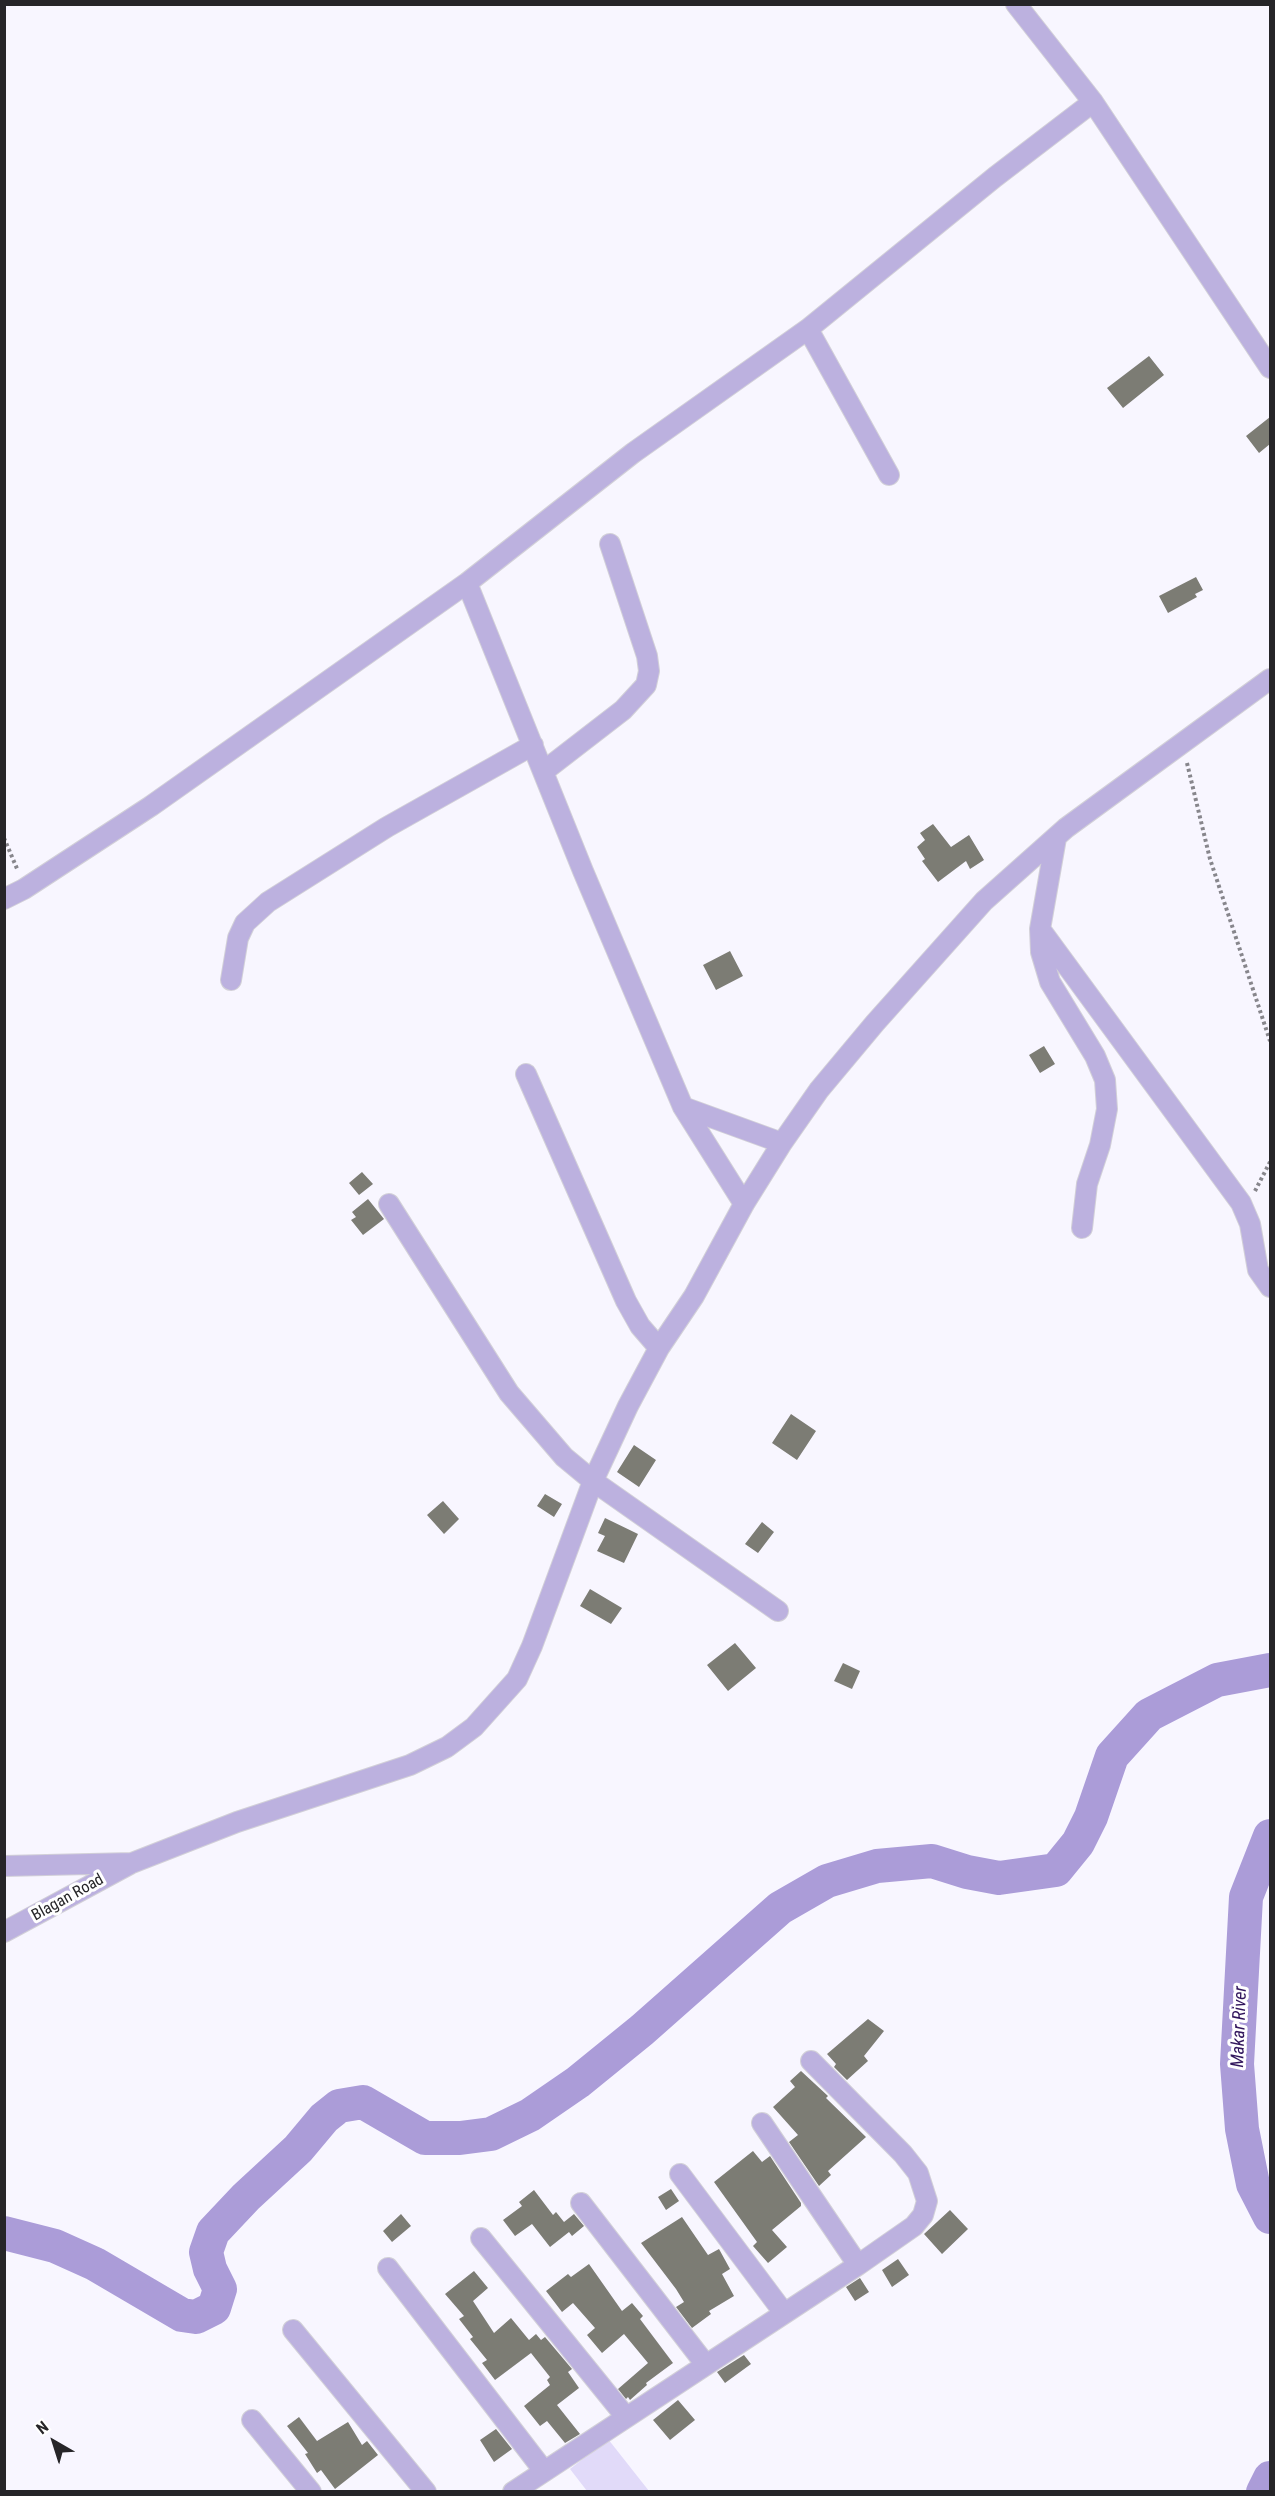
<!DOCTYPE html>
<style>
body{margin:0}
#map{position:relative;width:1275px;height:2496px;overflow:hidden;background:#f8f6ff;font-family:"Roboto Condensed",sans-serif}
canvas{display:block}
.frame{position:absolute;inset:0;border:6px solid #262528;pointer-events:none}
.north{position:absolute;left:24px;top:2412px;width:60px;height:60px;-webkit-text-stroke:4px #fff;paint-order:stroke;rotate:321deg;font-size:16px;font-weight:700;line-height:24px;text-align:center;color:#262528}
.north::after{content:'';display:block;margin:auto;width:21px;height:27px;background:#262528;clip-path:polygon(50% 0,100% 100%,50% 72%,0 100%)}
</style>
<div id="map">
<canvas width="1275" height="2496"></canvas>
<div class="frame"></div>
<div class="north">N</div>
</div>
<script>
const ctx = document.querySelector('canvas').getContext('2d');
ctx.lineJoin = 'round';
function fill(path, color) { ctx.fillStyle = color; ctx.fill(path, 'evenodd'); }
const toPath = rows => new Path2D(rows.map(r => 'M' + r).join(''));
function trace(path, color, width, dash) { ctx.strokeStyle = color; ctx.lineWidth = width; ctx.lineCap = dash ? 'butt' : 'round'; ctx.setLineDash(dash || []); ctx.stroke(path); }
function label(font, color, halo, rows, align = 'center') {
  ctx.font = font + ' "Roboto Condensed",sans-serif'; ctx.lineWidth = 6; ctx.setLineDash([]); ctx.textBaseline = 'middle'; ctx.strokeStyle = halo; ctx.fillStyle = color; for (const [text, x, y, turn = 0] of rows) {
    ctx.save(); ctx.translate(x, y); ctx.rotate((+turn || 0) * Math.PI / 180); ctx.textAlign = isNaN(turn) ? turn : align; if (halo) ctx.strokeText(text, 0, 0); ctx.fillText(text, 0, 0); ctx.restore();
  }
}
const green = toPath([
 [608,2439,649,2491,587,2491,570,2469]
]);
const river = toPath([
 [1270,1836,1246,1897,1237,2064,1242,2129,1253,2184,1270,2217],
 [4,2233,55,2246,95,2264,182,2315,196,2317,214,2308,220,2289,210,2269,206,2252,213,2232,246,2197,298,2149,324,2118,339,2106,363,2102,425,2138,460,2138,491,2134,530,2115,578,2082,642,2030,780,1908,827,1881,877,1866,932,1861,967,1872,999,1878,1056,1870,1078,1843,1091,1817,1112,1756,1149,1715,1217,1680,1270,1670],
 [1263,2492,1270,2478]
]);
const building = toPath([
 [1149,356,1164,375,1123,408,1107,388],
 [1270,417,1270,444,1259,453,1246,436],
 [1196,577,1203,590,1195,594,1197,597,1168,613,1159,596],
 [933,824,951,847,969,835,984,860,970,869,966,861,938,882,922,861,925,859,917,847,925,840,920,833],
 [730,951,743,976,716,990,703,965],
 [1044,1046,1055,1064,1040,1073,1029,1055],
 [362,1172,373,1184,359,1195,349,1183],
 [368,1199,384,1219,363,1235,351,1220,356,1217,352,1212],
 [791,1414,816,1431,797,1460,772,1443],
 [634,1445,656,1460,639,1487,617,1472],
 [545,1494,562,1504,554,1517,537,1506],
 [443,1501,459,1519,444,1534,427,1515],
 [605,1518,638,1534,624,1563,597,1551,605,1536,598,1533],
 [762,1522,774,1532,758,1553,745,1544],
 [590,1589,622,1608,611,1624,580,1606],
 [735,1643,756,1668,728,1691,707,1665],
 [843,1663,860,1671,852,1689,834,1681],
 [868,2019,884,2031,864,2056,868,2061,847,2080,834,2067,836,2064,827,2054],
 [801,2071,828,2096,826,2098,866,2137,828,2171,831,2175,819,2186,789,2142,798,2135,773,2107,795,2087,790,2081],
 [753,2151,762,2162,770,2156,801,2203,801,2206,772,2230,787,2247,768,2263,753,2246,757,2242,714,2182],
 [671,2189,679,2201,666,2210,658,2197],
 [534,2190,553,2215,556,2212,564,2222,574,2214,584,2226,572,2236,569,2232,550,2247,532,2224,515,2236,503,2220,522,2206,519,2202],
 [950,2210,968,2229,942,2254,924,2234],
 [401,2214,411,2226,392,2242,383,2231],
 [682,2217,708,2255,719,2249,730,2269,722,2274,734,2296,709,2311,711,2314,692,2328,676,2307,684,2302,676,2289,641,2243],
 [898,2259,909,2275,892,2287,882,2270],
 [589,2264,622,2311,632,2303,643,2316,640,2319,673,2363,646,2383,647,2385,630,2400,628,2397,626,2399,618,2389,648,2363,624,2334,602,2353,587,2335,595,2328,573,2303,562,2312,546,2291,568,2274,571,2277],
 [474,2271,488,2288,473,2301,494,2333,511,2318,529,2340,536,2334,541,2340,545,2337,572,2369,568,2372,579,2388,557,2405,580,2434,565,2443,547,2421,540,2426,524,2406,550,2385,547,2380,550,2377,531,2353,495,2380,482,2363,487,2360,470,2339,473,2337,459,2319,464,2316,445,2294],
 [860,2278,869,2292,855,2301,846,2287],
 [744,2355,751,2364,725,2383,717,2372],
 [678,2400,695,2420,670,2440,653,2420],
 [299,2417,317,2441,348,2422,362,2445,367,2441,378,2455,335,2489,321,2470,317,2473,305,2454,308,2453,287,2426],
 [496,2429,512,2449,494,2462,480,2440]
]);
const path = toPath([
 [1187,763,1210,859,1270,1041],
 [4,838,18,871],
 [1255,1191,1270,1162]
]);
const minor = toPath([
 [1016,4,1093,102,1270,368],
 [808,329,889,475],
 [467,583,583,871,683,1107,744,1204],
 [544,771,623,710,646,685,649,671,647,656,610,544],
 [1056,838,1040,929,1041,952,1050,982,1095,1056,1105,1080,1107,1109,1100,1145,1087,1184,1082,1228],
 [4,899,24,889,151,806,467,583,633,453,808,329,995,177,1093,102],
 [1040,929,1241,1203,1250,1224,1258,1270,1270,1287],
 [231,980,238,938,245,923,268,902,387,827,533,745],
 [526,1074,626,1301,640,1326,659,1348],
 [683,1107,782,1143],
 [389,1204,509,1393,564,1457,593,1481,778,1611],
 [4,1866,132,1863,237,1822,410,1765,447,1747,474,1727,517,1679,532,1646,593,1481,628,1406,659,1348,694,1296,744,1204,782,1143,819,1090,875,1023,984,901,1066,828,1270,679],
 [4,1932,130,1864],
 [762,2123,858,2265],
 [680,2174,784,2313],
 [581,2203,706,2365],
 [481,2238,626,2417],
 [388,2268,544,2471],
 [293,2330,426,2492],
 [252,2420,311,2492],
 [513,2492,858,2265,914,2226,923,2215,927,2201,918,2173,903,2154,811,2061]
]);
const streetNames = [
 ["Blagan Road",68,1898,-29]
];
const waterNames = [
 ["Makar River",1240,2027,-88]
];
fill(green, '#e1daf9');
trace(river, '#ab9cd8', 34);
fill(building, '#7c7c74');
trace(minor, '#d2d0d8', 22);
trace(path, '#87868c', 4, [3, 3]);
trace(minor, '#bcb1df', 20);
label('16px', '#262528', '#fff', streetNames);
label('italic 18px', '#31165c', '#fff', waterNames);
</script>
